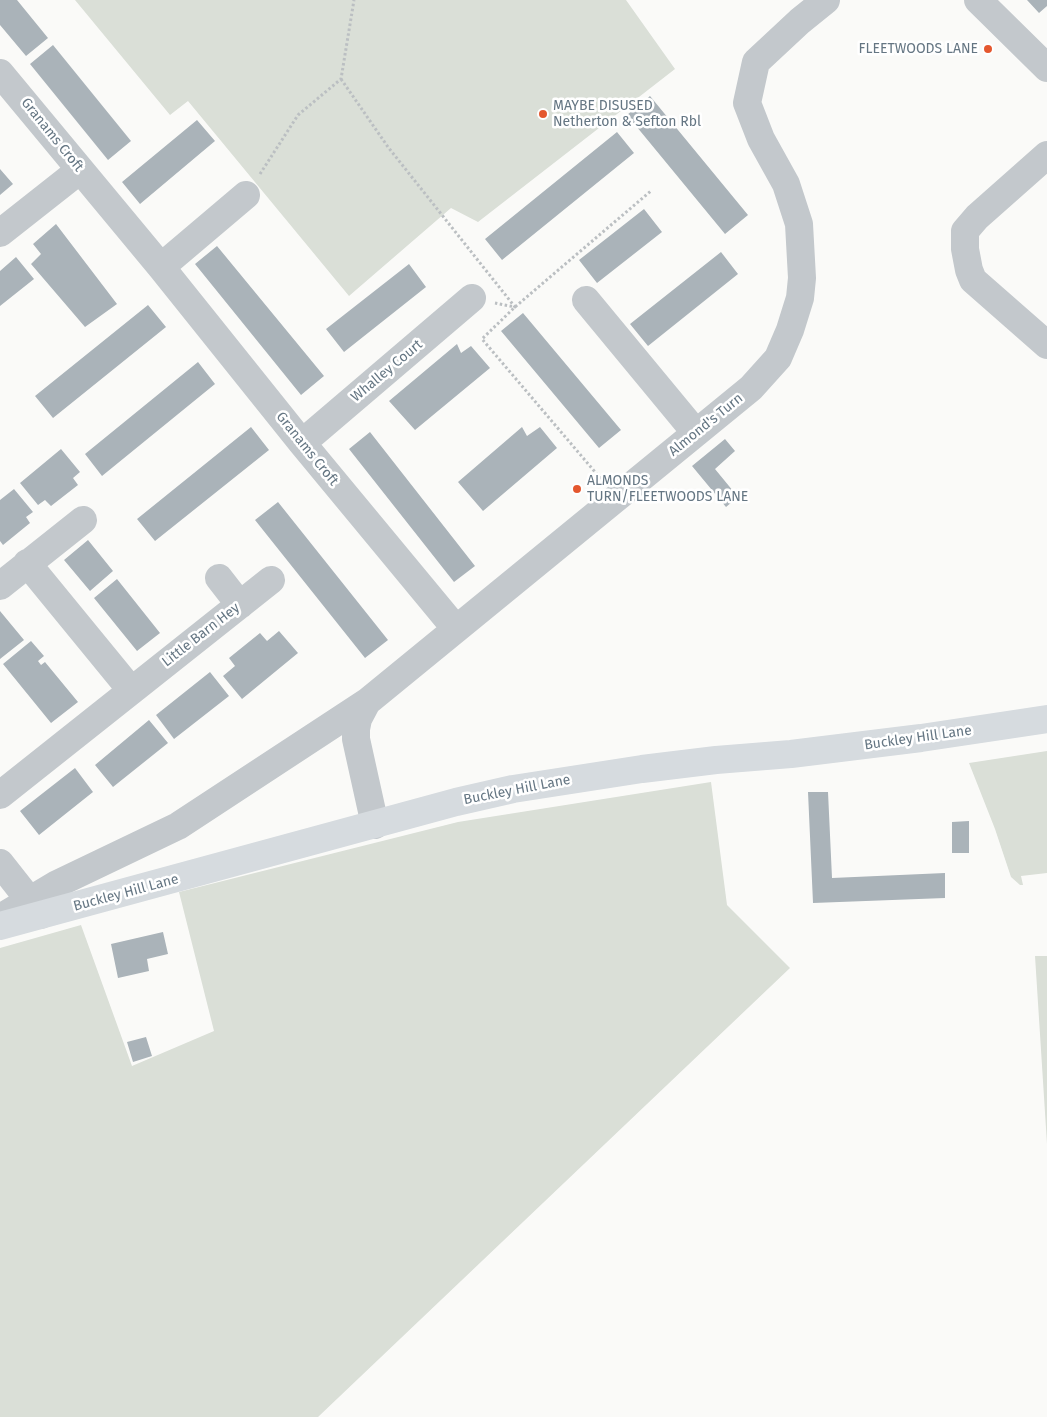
<!DOCTYPE html>
<style>
body{margin:0}
canvas{display:block;background:#fafaf8}
</style>
<canvas width="1047" height="1417"></canvas>
<script>
const ctx = document.querySelector('canvas').getContext('2d');
ctx.lineJoin = 'round';
function fill(path, color) { ctx.fillStyle = color; ctx.fill(path, 'evenodd'); }
const toPath = rows => new Path2D(rows.map(r => 'M' + r).join(''));
function trace(path, color, width, dash) { ctx.strokeStyle = color; ctx.lineWidth = width; ctx.lineCap = dash ? 'butt' : 'round'; ctx.setLineDash(dash || []); ctx.stroke(path); }
function label(font, color, halo, rows, align = 'center') {
  ctx.font = font + ' "Fira Sans",sans-serif'; ctx.lineWidth = 5; ctx.setLineDash([]); ctx.textBaseline = 'middle'; ctx.strokeStyle = halo; ctx.fillStyle = color; for (const [text, x, y, turn = 0] of rows) {
    ctx.save(); ctx.translate(x, y); ctx.rotate((+turn || 0) * Math.PI / 180); ctx.textAlign = isNaN(turn) ? turn : align; if (halo) ctx.strokeText(text, 0, 0); ctx.fillText(text, 0, 0); ctx.restore();
  }
}
const green = toPath([
 [75,0,626,0,675,69,478,222,451,208,349,296,188,101,170,115],
 [1047,751,1047,873,1021,876,1023,885,1020,885,1011,877,995,829,969,763],
 [711,782,727,905,790,968,318,1417,0,1417,0,948,81,925,132,1066,214,1031,179,892,458,822],
 [1035,956,1047,956,1047,1144]
]);
const building = toPath([
 [0,0,17,0,48,38,26,56,0,25],
 [1027,0,1047,0,1047,6,1039,13],
 [53,45,131,141,108,160,30,64],
 [650,96,748,215,725,234,627,115],
 [197,120,215,141,140,204,122,182],
 [617,132,634,153,502,260,485,239],
 [0,169,13,184,0,195],
 [644,209,662,232,597,283,579,260],
 [56,224,117,304,85,327,31,264,41,254,33,244],
 [217,246,324,376,301,395,195,264],
 [721,252,738,274,648,346,630,324],
 [16,257,34,279,0,306,0,271],
 [409,264,426,287,344,352,326,329],
 [148,305,166,327,53,418,35,396],
 [523,313,621,430,599,448,501,331],
 [457,344,461,353,471,346,490,368,415,430,389,401],
 [198,362,215,384,102,476,85,454],
 [251,427,269,450,155,541,137,519],
 [522,427,527,436,540,427,557,448,483,511,458,482],
 [370,432,475,566,454,582,349,449],
 [725,439,735,451,715,469,738,497,726,507,692,466],
 [61,449,80,472,73,478,78,485,51,506,45,500,38,505,20,483],
 [14,489,33,512,26,517,30,523,3,545,0,541,0,500],
 [278,502,388,640,365,658,255,520],
 [88,540,113,571,90,591,64,560],
 [117,579,160,633,137,651,94,598],
 [0,611,24,640,0,659],
 [279,631,298,653,242,699,223,676,235,666,229,658,260,633,267,641],
 [31,641,44,656,38,661,41,665,45,662,78,702,51,723,3,664],
 [210,672,229,696,174,739,156,715],
 [149,720,168,743,113,787,95,765],
 [75,768,93,792,39,835,20,811],
 [808,792,828,792,832,878,945,873,945,898,813,903],
 [969,821,969,853,952,853,952,822],
 [163,932,168,954,147,959,149,971,118,978,111,944],
 [146,1037,152,1056,133,1062,127,1042]
]);
const path = toPath([
 [341,79,388,147,515,307,495,303],
 [260,174,298,115,341,79,354,0],
 [601,479,482,339,515,307,652,190]
]);
const minor = toPath([
 [978,0,1047,68],
 [0,73,161,267,302,443,456,629],
 [1047,155,977,217,965,231,965,249,969,270,973,280,1047,345],
 [0,233,80,170],
 [161,267,246,195],
 [586,300,696,433],
 [302,443,472,298],
 [27,563,131,690],
 [219,578,240,605],
 [0,586,83,520],
 [0,795,271,580],
 [375,825,356,739,356,729,358,719,367,702,751,388,778,358,790,330,800,298,802,278,799,224,786,184,761,139,747,103,756,62,800,21,826,0],
 [0,863,41,915],
 [0,918,57,884,178,826,367,702]
]);
const major = toPath([
 [0,926,456,802,513,789,642,769,716,760,791,754,921,738,1047,719]
]);
const markers = [
 [988,49,5,"#e4572e"],
 [543,114,5,"#e4572e"],
 [577,489,5,"#e4572e"]
];
const poiNames = [
 ["FLEETWOODS LANE",978,49,"right"],
 ["MAYBE DISUSED",553,106],
 ["Netherton & Sefton Rbl",553,122],
 ["ALMONDS",587,481],
 ["TURN/FLEETWOODS LANE",587,497]
];
const streetNames = [
 ["Granams Croft",52,135,51],
 ["Whalley Court",387,371,-40],
 ["Almond's Turn",706,425,-39],
 ["Granams Croft",307,449,51],
 ["Little Barn Hey",201,635,-38],
 ["Buckley Hill Lane",918,738,-8],
 ["Buckley Hill Lane",517,790,-11],
 ["Buckley Hill Lane",126,893,-15]
];
fill(green, '#dadfd7');
fill(building, '#aab3b9');
trace(path, '#bbbfc2', 3, [2.5, 2.5]);
trace(minor, '#c3c8cc', 28);
trace(major, '#d6dbdf', 28);
for (const [x, y, r, color] of markers) { const dot = new Path2D(); dot.arc(x, y, r, 0, 2 * Math.PI); ctx.fillStyle = color; ctx.fill(dot); trace(dot, '#fff', 2); }
label('14px', '#657683', '#fff', poiNames, 'left');
label('14px', '#657683', '#fff', streetNames);
</script>
